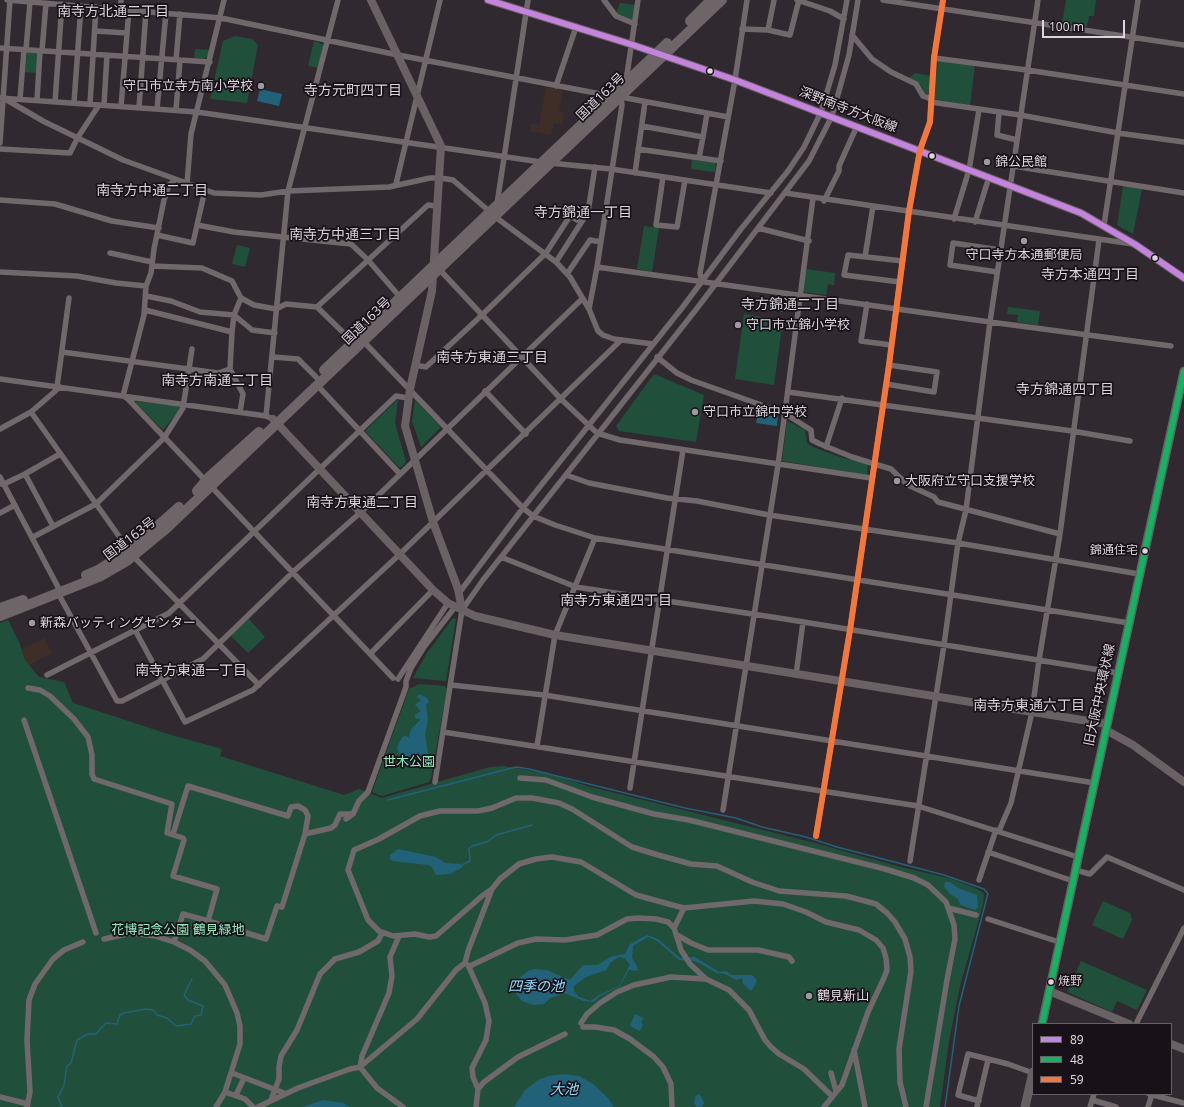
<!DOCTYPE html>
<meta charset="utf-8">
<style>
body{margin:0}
#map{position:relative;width:1184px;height:1107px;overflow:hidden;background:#302a30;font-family:"Noto Sans",sans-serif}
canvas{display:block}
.legend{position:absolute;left:1032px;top:1023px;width:140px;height:72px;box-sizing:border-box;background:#181218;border:1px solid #676067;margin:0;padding:5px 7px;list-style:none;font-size:12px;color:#ddd4dd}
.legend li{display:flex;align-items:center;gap:8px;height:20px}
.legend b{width:20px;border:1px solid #676067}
.scale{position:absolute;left:1042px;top:20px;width:83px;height:18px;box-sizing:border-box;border:2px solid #ddd4dd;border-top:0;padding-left:5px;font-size:12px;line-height:14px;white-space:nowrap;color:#ddd4dd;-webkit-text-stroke:3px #181218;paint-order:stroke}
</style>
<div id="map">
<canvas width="1184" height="1107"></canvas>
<ul class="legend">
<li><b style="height:5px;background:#c483df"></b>89</li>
<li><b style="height:5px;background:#13b361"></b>48</li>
<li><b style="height:5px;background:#f5763a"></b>59</li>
</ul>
<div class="scale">100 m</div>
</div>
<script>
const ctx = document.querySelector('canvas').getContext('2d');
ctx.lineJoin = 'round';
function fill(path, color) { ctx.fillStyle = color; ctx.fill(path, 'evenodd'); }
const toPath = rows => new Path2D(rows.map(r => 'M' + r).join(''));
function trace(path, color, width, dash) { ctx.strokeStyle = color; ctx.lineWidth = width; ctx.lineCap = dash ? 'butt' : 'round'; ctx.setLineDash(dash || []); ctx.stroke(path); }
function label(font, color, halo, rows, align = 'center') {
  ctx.font = font + ' "Noto Sans","Noto Sans JP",sans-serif'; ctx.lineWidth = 3.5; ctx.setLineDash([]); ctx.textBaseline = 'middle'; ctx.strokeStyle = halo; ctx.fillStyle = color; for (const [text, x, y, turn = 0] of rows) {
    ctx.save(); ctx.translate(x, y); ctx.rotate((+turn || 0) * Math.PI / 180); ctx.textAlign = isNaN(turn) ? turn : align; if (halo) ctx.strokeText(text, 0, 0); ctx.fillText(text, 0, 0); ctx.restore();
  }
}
const industrial = toPath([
 [546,87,563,90,559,112,564,113,562,124,554,123,551,135,530,131,531,124,539,125],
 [44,638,52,653,22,669,19,651]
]);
const green = toPath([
 [1066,0,1096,0,1094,16,1089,16,1087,27,1062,23],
 [620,3,635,5,633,20,616,13],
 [235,36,252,39,258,45,247,103,210,99,223,41],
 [314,41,324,45,319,68,308,66],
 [195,49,210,50,208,56,204,59,194,58],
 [29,51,38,52,38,73,25,72,27,53],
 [938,61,975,65,970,105,933,99],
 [915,73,931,76,928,95,924,94,922,87,918,84,909,78],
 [692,160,716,163,715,172,691,169],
 [1123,186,1142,189,1133,234,1117,225],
 [644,226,659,228,652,272,637,269],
 [237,245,250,248,245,267,232,264],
 [806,269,835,273,834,285,828,284,826,295,803,292],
 [1008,307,1040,311,1038,325,1017,322,1018,315,1007,314],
 [744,314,783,320,774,385,735,379],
 [654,374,704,395,696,442,619,431,616,426],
 [398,399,395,423,406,462,402,467,399,467,365,431],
 [415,400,441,427,421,447,412,421],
 [134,401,180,406,180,409,163,430],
 [787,421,805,430,807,443,813,447,840,457,868,464,867,475,782,461],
 [453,618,456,619,446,681,413,678,427,653],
 [249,619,265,637,248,653,230,635],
 [8,620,19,642,25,660,39,677,64,682,73,703,168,734,222,749,220,756,344,795,359,789,382,798,490,767,503,766,550,774,587,786,811,842,901,867,952,879,975,888,984,893,983,905,960,986,949,1041,940,1107,0,1107,0,623],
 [419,684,445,686,447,689,431,778,429,782,382,796,372,792,409,689],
 [1103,901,1130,913,1132,920,1123,939,1092,925],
 [1081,961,1147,990,1137,1010,1117,1001,1112,1012,1067,992]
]);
const water = toPath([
 [260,89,282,94,279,106,257,101],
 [764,299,784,302,783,312,763,309],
 [758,414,778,417,777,426,756,423],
 [419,694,427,698,429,701,426,705,428,720,425,735,428,753,423,762,411,765,406,764,401,759,397,748,401,739,404,736,409,737,411,729,421,719,415,718,415,715,421,711,415,705,421,700,417,697],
 [398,849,436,857,445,863,460,864,463,867,450,874,436,875,432,867,428,865,393,861,390,859,390,855],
 [945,882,950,882,958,888,977,895,978,907,975,910,961,905,957,898,950,894,944,887],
 [647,935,658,939,680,958,695,957,719,972,726,971,731,975,752,975,757,980,755,985,751,991,743,984,742,978,736,980,725,974,717,973,695,961,679,960,657,941,648,937,633,946,632,958,637,966,638,971,629,970,620,986,599,997,594,1002,583,1001,565,993,550,998,544,1004,534,1005,522,1001,516,994,517,980,528,971,534,969,547,970,570,980,583,965,598,965,610,957,625,954,630,944],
 [619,957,625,958,630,965,619,986,599,995,591,1001,579,997,574,991,574,986,586,977,606,970,611,962],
 [635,1014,646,1019,643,1018,641,1023,643,1024,640,1031,630,1026],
 [564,1074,579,1076,593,1084,608,1098,614,1107,514,1107,525,1090,538,1080,548,1076],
 [698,1094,701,1096,704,1103,702,1107,697,1107,694,1104,695,1097],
 [323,1100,343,1103,350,1107,303,1107]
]);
const stream = toPath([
 [388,800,508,769,516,767,529,769,685,808,736,818,762,827,806,837,837,847,944,875,984,889,988,894,987,897,959,1006,945,1107],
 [462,865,470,861,469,848,472,846,487,842,496,835,532,825],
 [62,1107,58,1097,64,1085,67,1066,71,1063,77,1040,88,1034,96,1034,106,1023,117,1024,120,1015,124,1013,146,1009,153,1010,157,1015,167,1018,176,1026,191,1024,195,1016,201,1015,203,1006,188,1000,184,995,192,979]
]);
const street = toPath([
 [7,0,221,18,398,55,611,96],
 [604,0,616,16,635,24],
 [797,0,830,11,844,19],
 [883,0,1184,45],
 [120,9,121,0],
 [742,29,768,30,790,35,799,0],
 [768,30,774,0],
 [95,31,127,33],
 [852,35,872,59,891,72,916,84,923,96,931,99],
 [0,48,210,62],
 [26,50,30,2],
 [42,51,46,3],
 [934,58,1027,70,1184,94],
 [176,60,180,14],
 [626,81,638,0],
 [556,86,576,27],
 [0,98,197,112,541,162],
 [5,99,43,121,123,160,214,193,261,195,288,191,389,187,430,178,440,178,453,180,489,211],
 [20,99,24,50],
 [37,100,40,51],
 [55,102,62,4],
 [931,102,1020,115,1118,133,1184,142],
 [74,103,81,6],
 [90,104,96,7],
 [104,105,107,55],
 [121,107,129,9],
 [139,108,146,11],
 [157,109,166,13],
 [176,110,180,60],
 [999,113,997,135,1017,140],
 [642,126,703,137,699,158],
 [703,137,707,114],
 [0,143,10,0],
 [0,149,70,153,78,137,99,105],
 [638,149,721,161],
 [550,163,611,169,771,193],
 [1013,166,1184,193],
 [635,173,645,102],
 [663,177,656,225,677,227,685,180],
 [175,180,169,185,164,200,154,249,151,273,146,286,144,315,123,396,128,399,393,678],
 [187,184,191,134,224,0],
 [396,184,440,0],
 [785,193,1133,244],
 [0,200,55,204,112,221,159,228],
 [824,201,839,171,839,166,857,126],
 [497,204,528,0],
 [494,216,556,262,570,277,589,309,598,331,603,335,614,339,653,344],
 [954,219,969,170,979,110],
 [975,222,989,177],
 [197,225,205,190],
 [1104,225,1138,0],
 [758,228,809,241],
 [157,235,193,243,197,225,234,232,351,244,368,260,400,297],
 [110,253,152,262],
 [865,257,873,206],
 [556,262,588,212,595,167],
 [152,266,202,268,232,281,241,298,254,305,276,309,286,304,317,307,353,342,364,342,523,508,533,516,555,525,595,538,1129,623],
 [597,267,990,322,1171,346],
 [438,268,561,399,597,433,620,440,871,478],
 [0,272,77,276,116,283,146,286],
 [997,272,950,265,953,243,1000,250],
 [567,274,590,240,601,242],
 [702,282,700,273,735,80,747,0],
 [900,282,844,275,848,255,903,261],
 [146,296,171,301,200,312,234,315,252,330,275,333],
 [867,304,861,341,891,345],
 [317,307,428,205,436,206],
 [589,309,597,267,622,105,621,97,728,117],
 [145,310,232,332,230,369,243,394,240,412],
 [232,332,234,315,241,298],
 [62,352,218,373,230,369],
 [273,357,298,359,316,377],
 [657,357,677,373,691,380,784,413,811,430,812,440,820,444,852,457,891,469],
 [415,365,426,367,482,315,546,253,570,216,581,222],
 [0,379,266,416],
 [886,384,934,392,937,372,889,365],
 [317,385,400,474],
 [57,387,69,298],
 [485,391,526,434],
 [788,392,1072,431,1130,441],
 [31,412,133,556,259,685],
 [273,419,266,416,288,191,338,0],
 [0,429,31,412,60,387],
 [826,447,842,398],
 [893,471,908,485,934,497,938,502,1060,534],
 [25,474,53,526],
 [566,475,589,483,667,498,697,501,769,515,958,543,1139,574],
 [0,477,58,587,58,593,117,701,122,701,203,659,293,572,361,512,582,299],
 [0,484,4,484,25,474,60,454],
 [0,513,15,505],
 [33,537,96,504,164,438,183,408,192,349],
 [501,557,576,587,785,619,1118,673],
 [459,593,523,508,682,308,741,229,788,171,804,147,821,112,835,65,847,0],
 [135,630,185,722,253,690,400,554,621,340],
 [371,653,433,590],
 [47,675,169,613,396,396,408,398],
 [796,675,803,622],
 [398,679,448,603],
 [451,685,544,695,1095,783],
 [28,688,40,690,50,696,74,719,88,737,92,755,92,774,94,779,172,804,167,833,183,838,184,840,173,876,217,889,208,921,266,939,277,906,282,907,305,834,331,828,335,825,340,814,353,814],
 [24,720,96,933],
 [443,732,918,806,1078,857],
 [537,746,555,635,595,538],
 [520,778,546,780,592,797,654,814,689,820,885,869,914,878,928,885,946,902,954,925,955,939,947,980,926,1107],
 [435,782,462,610,483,580,698,307,809,161,832,116,849,55,858,0],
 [630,788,683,450],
 [723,810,778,465,813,198],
 [346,819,353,814,359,801,368,792,406,687,406,681,411,668,424,647,455,607],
 [999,831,1011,803,1032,712,1039,660,1060,534,1099,240],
 [173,834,188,786,288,816,291,807,298,806,305,810,308,816,305,834],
 [816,836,850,630,889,365,909,211,920,150,930,122,934,58,943,0],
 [988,852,1073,881],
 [910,861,944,645,958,543,966,510,990,322,1038,0],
 [1075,870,1090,874,1107,857,1184,890],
 [979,880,996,830],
 [492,889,482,896,436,936,429,937,415,934,393,936,379,931,368,920,348,870,354,850,379,839,420,816,440,811,478,811,492,808,516,798,532,798,559,803,572,809,632,847,658,855,691,864,717,866,752,882,779,891,846,896,876,904,887,913,895,922,905,939,910,957,911,971,899,1049,900,1082,906,1107],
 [684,908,674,928,681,950,690,964,706,979],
 [948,908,976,915],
 [988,919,1059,942],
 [677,935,691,943,708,950,758,950,789,957,792,961],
 [399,936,390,957,392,976,389,993,362,1056,360,1067,377,1088,403,1107],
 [104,939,131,933,155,936,174,942,190,950,205,961,225,985,237,1013,240,1026,240,1044,225,1092,216,1107],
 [174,942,183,914,208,921],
 [468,965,485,1003,489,1021,486,1040,472,1068,473,1077,478,1089,476,1107],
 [470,966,518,943,536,939,565,940,597,935,627,919,638,918,656,919,668,922,674,928],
 [581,1023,587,1014,600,1003,617,992,634,985,671,977,706,979,729,990,749,1010,765,1040,771,1047,779,1054,804,1069,832,1096],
 [1136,1024,1184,928],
 [583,1027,595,1027,614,1030,630,1039,654,1057,663,1067,671,1084,672,1107],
 [854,1050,865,1107],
 [232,1073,284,1093],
 [831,1073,836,1091],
 [478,1089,484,1082,518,1057,565,1034],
 [225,1092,245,1099,253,1107],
 [1149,1094,1184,1103],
 [236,1095,244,1078],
 [0,1097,28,1104],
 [271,1100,279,1079,279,1067,281,1056,297,1030,320,974,335,959,359,952,378,941,382,933],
 [1092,1100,1116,1107],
 [979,1101,958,1095,968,1054,1008,1064,1033,1073],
 [27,1107,30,1092,27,1040,29,1000,35,984,53,959,64,950,83,942],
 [258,1107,298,1088,350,1069,360,1067,417,1019,456,970,465,963,468,951,492,889,500,879,519,864,536,859,552,857,581,862,636,895,676,906,684,908,754,901,783,904,806,912,826,922,859,930,876,940,883,948,886,958,887,970,884,978,868,1012,842,1085,824,1107],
 [977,1107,988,1060],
 [1090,1107,1094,1094],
 [1148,1107,1152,1094]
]);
const secondary = toPath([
 [371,0,441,146,432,291,410,389,405,426,433,522,458,589,462,610],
 [488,0,630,44,735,80,1081,213,1136,245,1184,278],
 [273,419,433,590,448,603,475,616,555,635,1107,724],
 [1106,730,1133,745,1184,782],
 [1049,991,1129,1024],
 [1171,1044,1184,1049]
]);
const primary = toPath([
 [1042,1024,1184,371],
 [1025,1107,1033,1072]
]);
const highway = toPath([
 [690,21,711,0],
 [324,370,667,43],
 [197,491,209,477,259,432],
 [86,575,98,570,130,550,179,507],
 [0,608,23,600],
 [0,616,101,576,127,561,166,529,722,0]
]);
const bus1 = toPath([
 [488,0,630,44,735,80,1081,213,1136,245,1184,278]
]);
const bus2 = toPath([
 [1042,1024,1184,371]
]);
const bus3 = toPath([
 [816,836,850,630,889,365,909,211,920,150,930,122,934,58,943,0]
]);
const markers = [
 [710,71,3.5,"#ddd4dd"],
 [261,86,4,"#a098a0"],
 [932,156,3.5,"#ddd4dd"],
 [987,162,4,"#a098a0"],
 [1024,241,4,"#a098a0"],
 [1155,258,3.5,"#ddd4dd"],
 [738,325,4,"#a098a0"],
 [695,412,4,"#a098a0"],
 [897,481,4,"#a098a0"],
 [1145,551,3.5,"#ddd4dd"],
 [32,623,4,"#a098a0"],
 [1051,982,3.5,"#ddd4dd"],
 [809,996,4,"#a098a0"]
];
const busNames = [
 ["錦通住宅",1138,551],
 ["焼野",1058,982,"left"]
];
const poiNames = [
 ["守口市立寺方南小学校",253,86,"right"],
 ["錦公民館",995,162],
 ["守口寺方本通郵便局",1024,255,"center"],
 ["守口市立錦小学校",746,325],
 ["守口市立錦中学校",703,412],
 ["大阪府立守口支援学校",905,481],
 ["新森バッティングセンター",40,623],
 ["鶴見新山",817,996]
];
const streetNames = [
 ["国道163号",601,97,-44],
 ["深野南寺方大阪線",848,110,21],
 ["国道163号",367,321,-44],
 ["国道163号",130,539,-37],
 ["旧大阪中央環状線",1100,695,-78]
];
const parkNames = [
 ["世木公園",409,762],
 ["花博記念公園 鶴見緑地",178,930]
];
const neighbourhoodNames = [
 ["南寺方北通二丁目",113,12],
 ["寺方元町四丁目",353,91],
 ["南寺方中通二丁目",152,191],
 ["寺方錦通一丁目",583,213],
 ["南寺方中通三丁目",345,235],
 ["寺方本通四丁目",1090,275],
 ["寺方錦通二丁目",790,305],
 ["南寺方東通三丁目",492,358],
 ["南寺方南通二丁目",217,381],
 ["寺方錦通四丁目",1065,390],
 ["南寺方東通二丁目",362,503],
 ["南寺方東通四丁目",616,601],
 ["南寺方東通一丁目",191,671],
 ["南寺方東通六丁目",1029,706]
];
const waterNames = [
 ["四季の池",536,987],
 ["大池",564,1090]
];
fill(industrial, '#3e2e27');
fill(green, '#20503c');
fill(water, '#226279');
trace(stream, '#226279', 1.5);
trace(street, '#71686b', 5.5);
trace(secondary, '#6a6164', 8);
trace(primary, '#685f63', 9);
trace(highway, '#6e6568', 10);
trace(bus1, '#c483df', 6);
trace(bus2, '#13b361', 6);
trace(bus3, '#f5763a', 6);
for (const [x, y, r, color] of markers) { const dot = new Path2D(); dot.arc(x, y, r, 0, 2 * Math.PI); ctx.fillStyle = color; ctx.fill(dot); trace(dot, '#181218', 1.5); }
label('12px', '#ddd4dd', '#181218', busNames, 'right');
label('13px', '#ddd4dd', '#181218', poiNames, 'left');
label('13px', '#ddd4dd', '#181218', streetNames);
label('13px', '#8febbe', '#181218', parkNames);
label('14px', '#ddd4dd', '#181218', neighbourhoodNames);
label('italic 14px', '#90dcfb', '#181218', waterNames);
</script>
